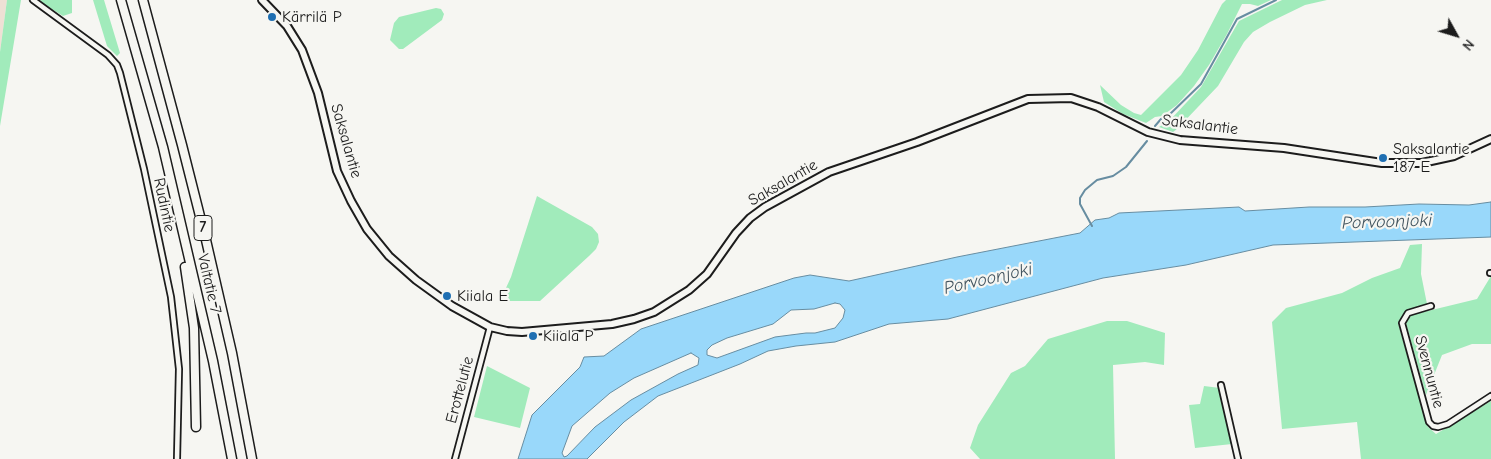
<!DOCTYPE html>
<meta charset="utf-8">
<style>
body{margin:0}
#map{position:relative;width:1491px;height:459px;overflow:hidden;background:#f6f6f2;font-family:"Comic Neue",sans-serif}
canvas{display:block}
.north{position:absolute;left:1431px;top:10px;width:50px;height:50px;-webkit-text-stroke:4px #f6f6f2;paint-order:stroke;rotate:129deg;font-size:14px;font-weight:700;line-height:20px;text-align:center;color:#1c1c1c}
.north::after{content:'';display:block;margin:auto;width:18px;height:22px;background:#1c1c1c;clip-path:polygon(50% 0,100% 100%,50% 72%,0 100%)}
</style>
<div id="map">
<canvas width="1491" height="459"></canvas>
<div class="north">N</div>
</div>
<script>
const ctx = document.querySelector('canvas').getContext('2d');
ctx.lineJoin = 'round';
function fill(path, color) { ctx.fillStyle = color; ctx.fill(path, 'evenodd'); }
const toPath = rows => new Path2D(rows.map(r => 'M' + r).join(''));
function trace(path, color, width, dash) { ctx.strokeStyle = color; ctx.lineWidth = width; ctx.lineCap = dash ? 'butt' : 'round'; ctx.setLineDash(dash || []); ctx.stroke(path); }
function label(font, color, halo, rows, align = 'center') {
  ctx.font = font + ' "Comic Neue",sans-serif'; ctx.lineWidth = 4.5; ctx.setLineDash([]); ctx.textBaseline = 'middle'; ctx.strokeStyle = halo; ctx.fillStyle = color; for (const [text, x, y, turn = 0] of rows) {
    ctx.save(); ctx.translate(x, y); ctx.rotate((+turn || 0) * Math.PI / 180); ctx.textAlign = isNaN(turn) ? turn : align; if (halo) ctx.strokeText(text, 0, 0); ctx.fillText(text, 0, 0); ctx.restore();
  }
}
const built = toPath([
 [0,0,7,0,0,52]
]);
const green = toPath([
 [7,0,21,0,0,126,0,52],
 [40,0,72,0,72,13,63,16,42,3],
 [93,0,104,0,120,53,117,56,107,46],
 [1226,0,1271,0,1258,6,1250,4,1242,4,1227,34,1209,65,1194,86,1177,105,1162,116,1155,117,1146,123,1123,114,1104,102,1100,85,1121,105,1134,113,1141,115,1181,75,1198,50,1222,4],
 [1282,0,1327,0,1305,5,1270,22,1253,32,1244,42,1218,86,1177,129,1173,132,1159,127,1171,119,1201,87,1239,21],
 [436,8,441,9,444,14,442,20,403,49,399,49,390,40,394,23,399,17],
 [537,196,592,227,598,234,599,242,596,249,589,256,540,301,500,301,511,277],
 [1422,244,1421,274,1427,304,1407,311,1398,323,1428,427,1436,434,1491,401,1491,459,1361,459,1357,422,1282,429,1272,322,1286,308,1342,293,1372,278,1400,268,1410,245],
 [1491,276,1491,344,1472,344,1442,355,1426,395,1406,323,1411,315,1477,299],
 [1107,321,1127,321,1165,333,1164,365,1145,362,1113,365,1115,459,980,459,970,448,978,425,1011,373,1025,366,1048,339],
 [487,366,530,388,520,428,474,417],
 [1204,386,1220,388,1232,444,1195,448,1189,405,1200,404]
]);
const water = toPath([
 [1491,202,1491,237,1273,245,1186,265,1103,278,948,319,889,324,835,342,796,346,768,351,740,364,658,396,624,422,587,459,518,459,532,415,580,367,584,357,604,356,641,329,794,278,810,275,849,281,957,257,1080,233,1095,220,1109,218,1119,213,1239,207,1245,211,1309,207,1365,207,1419,204,1469,205,1491,202],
 [835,303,840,304,845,310,843,318,835,328,815,333,806,333,775,337,717,358,707,355,707,350,712,345,727,338,773,324,791,310,814,309,835,303],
 [691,353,699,358,698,365,678,374,631,400,595,427,567,456,564,457,562,453,572,426,610,393,634,378,691,353]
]);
const stream = toPath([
 [1155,126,1161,119,1168,116,1201,84,1237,19,1276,0],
 [1092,226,1080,204,1080,198,1085,190,1097,180,1113,176,1126,167,1147,141]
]);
const street = toPath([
 [33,0,108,55,117,65,120,73,144,169,171,297,179,369,177,459],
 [1490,273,1491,273],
 [1431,306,1408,313,1402,323,1429,422,1433,426,1438,427,1448,424,1491,396],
 [1221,385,1238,459],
 [455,459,490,327]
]);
const secondary = toPath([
 [262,0,287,26,302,50,318,93,337,171,351,201,367,229,389,256,416,280,452,306,490,327,507,331,522,332,612,324,634,319,654,312,689,290,707,274,736,233,750,218,765,207,829,172,917,142,1028,99,1071,98,1098,107,1148,132,1180,140,1284,148,1382,163,1422,163,1454,156,1491,139]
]);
const highway = toPath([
 [121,0,163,147,213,361,232,459],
 [143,0,182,145,206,240,232,353,252,459],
 [185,267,194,328,196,427]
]);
const markers = [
 [272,17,5,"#1f6fb2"],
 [1383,158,5,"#1f6fb2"],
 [447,296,5,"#1f6fb2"],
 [533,336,5,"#1f6fb2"]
];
const shields = [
 [203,228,18]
];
const shieldNames = [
 ["7",203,228]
];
const poiNames = [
 ["Kärrilä P",282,17],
 ["Saksalantie",1393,149],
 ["187 E",1393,167],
 ["Kiiala E",457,296],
 ["Kiiala P",543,336]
];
const streetNames = [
 ["Saksalantie",1200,125,7],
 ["Saksalantie",346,141,74],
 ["Saksalantie",783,183,-30],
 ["Rudintie",164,205,78],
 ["Valtatie 7",209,284,77],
 ["Svennuntie",1429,372,75],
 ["Erottelutie",460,390,-75]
];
const waterNames = [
 ["Porvoonjoki",1387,222,-2],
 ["Porvoonjoki",988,279,-13]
];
fill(built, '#efe0d5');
fill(green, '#a1ebbb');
fill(water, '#99d8fa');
trace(water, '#678da1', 1);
trace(stream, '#678da1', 2);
trace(street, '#1c1c1c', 8);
trace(secondary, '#1c1c1c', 10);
trace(highway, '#1c1c1c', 11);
trace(street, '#f6f6f2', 4.5);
trace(secondary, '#f6f6f2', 6);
trace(highway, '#f6f6f2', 8);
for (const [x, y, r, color] of markers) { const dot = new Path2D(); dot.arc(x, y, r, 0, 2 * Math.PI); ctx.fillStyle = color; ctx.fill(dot); trace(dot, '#f6f6f2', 2); }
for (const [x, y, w] of shields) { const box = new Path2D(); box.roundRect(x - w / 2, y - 12.5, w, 25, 4); ctx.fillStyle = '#f6f6f2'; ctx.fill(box); trace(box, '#1c1c1c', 1); }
label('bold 15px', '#1c1c1c', null, shieldNames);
label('16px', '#1c1c1c', '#f6f6f2', poiNames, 'left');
label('16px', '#1c1c1c', '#f6f6f2', streetNames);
label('italic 18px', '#42545f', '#f6f6f2', waterNames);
</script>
